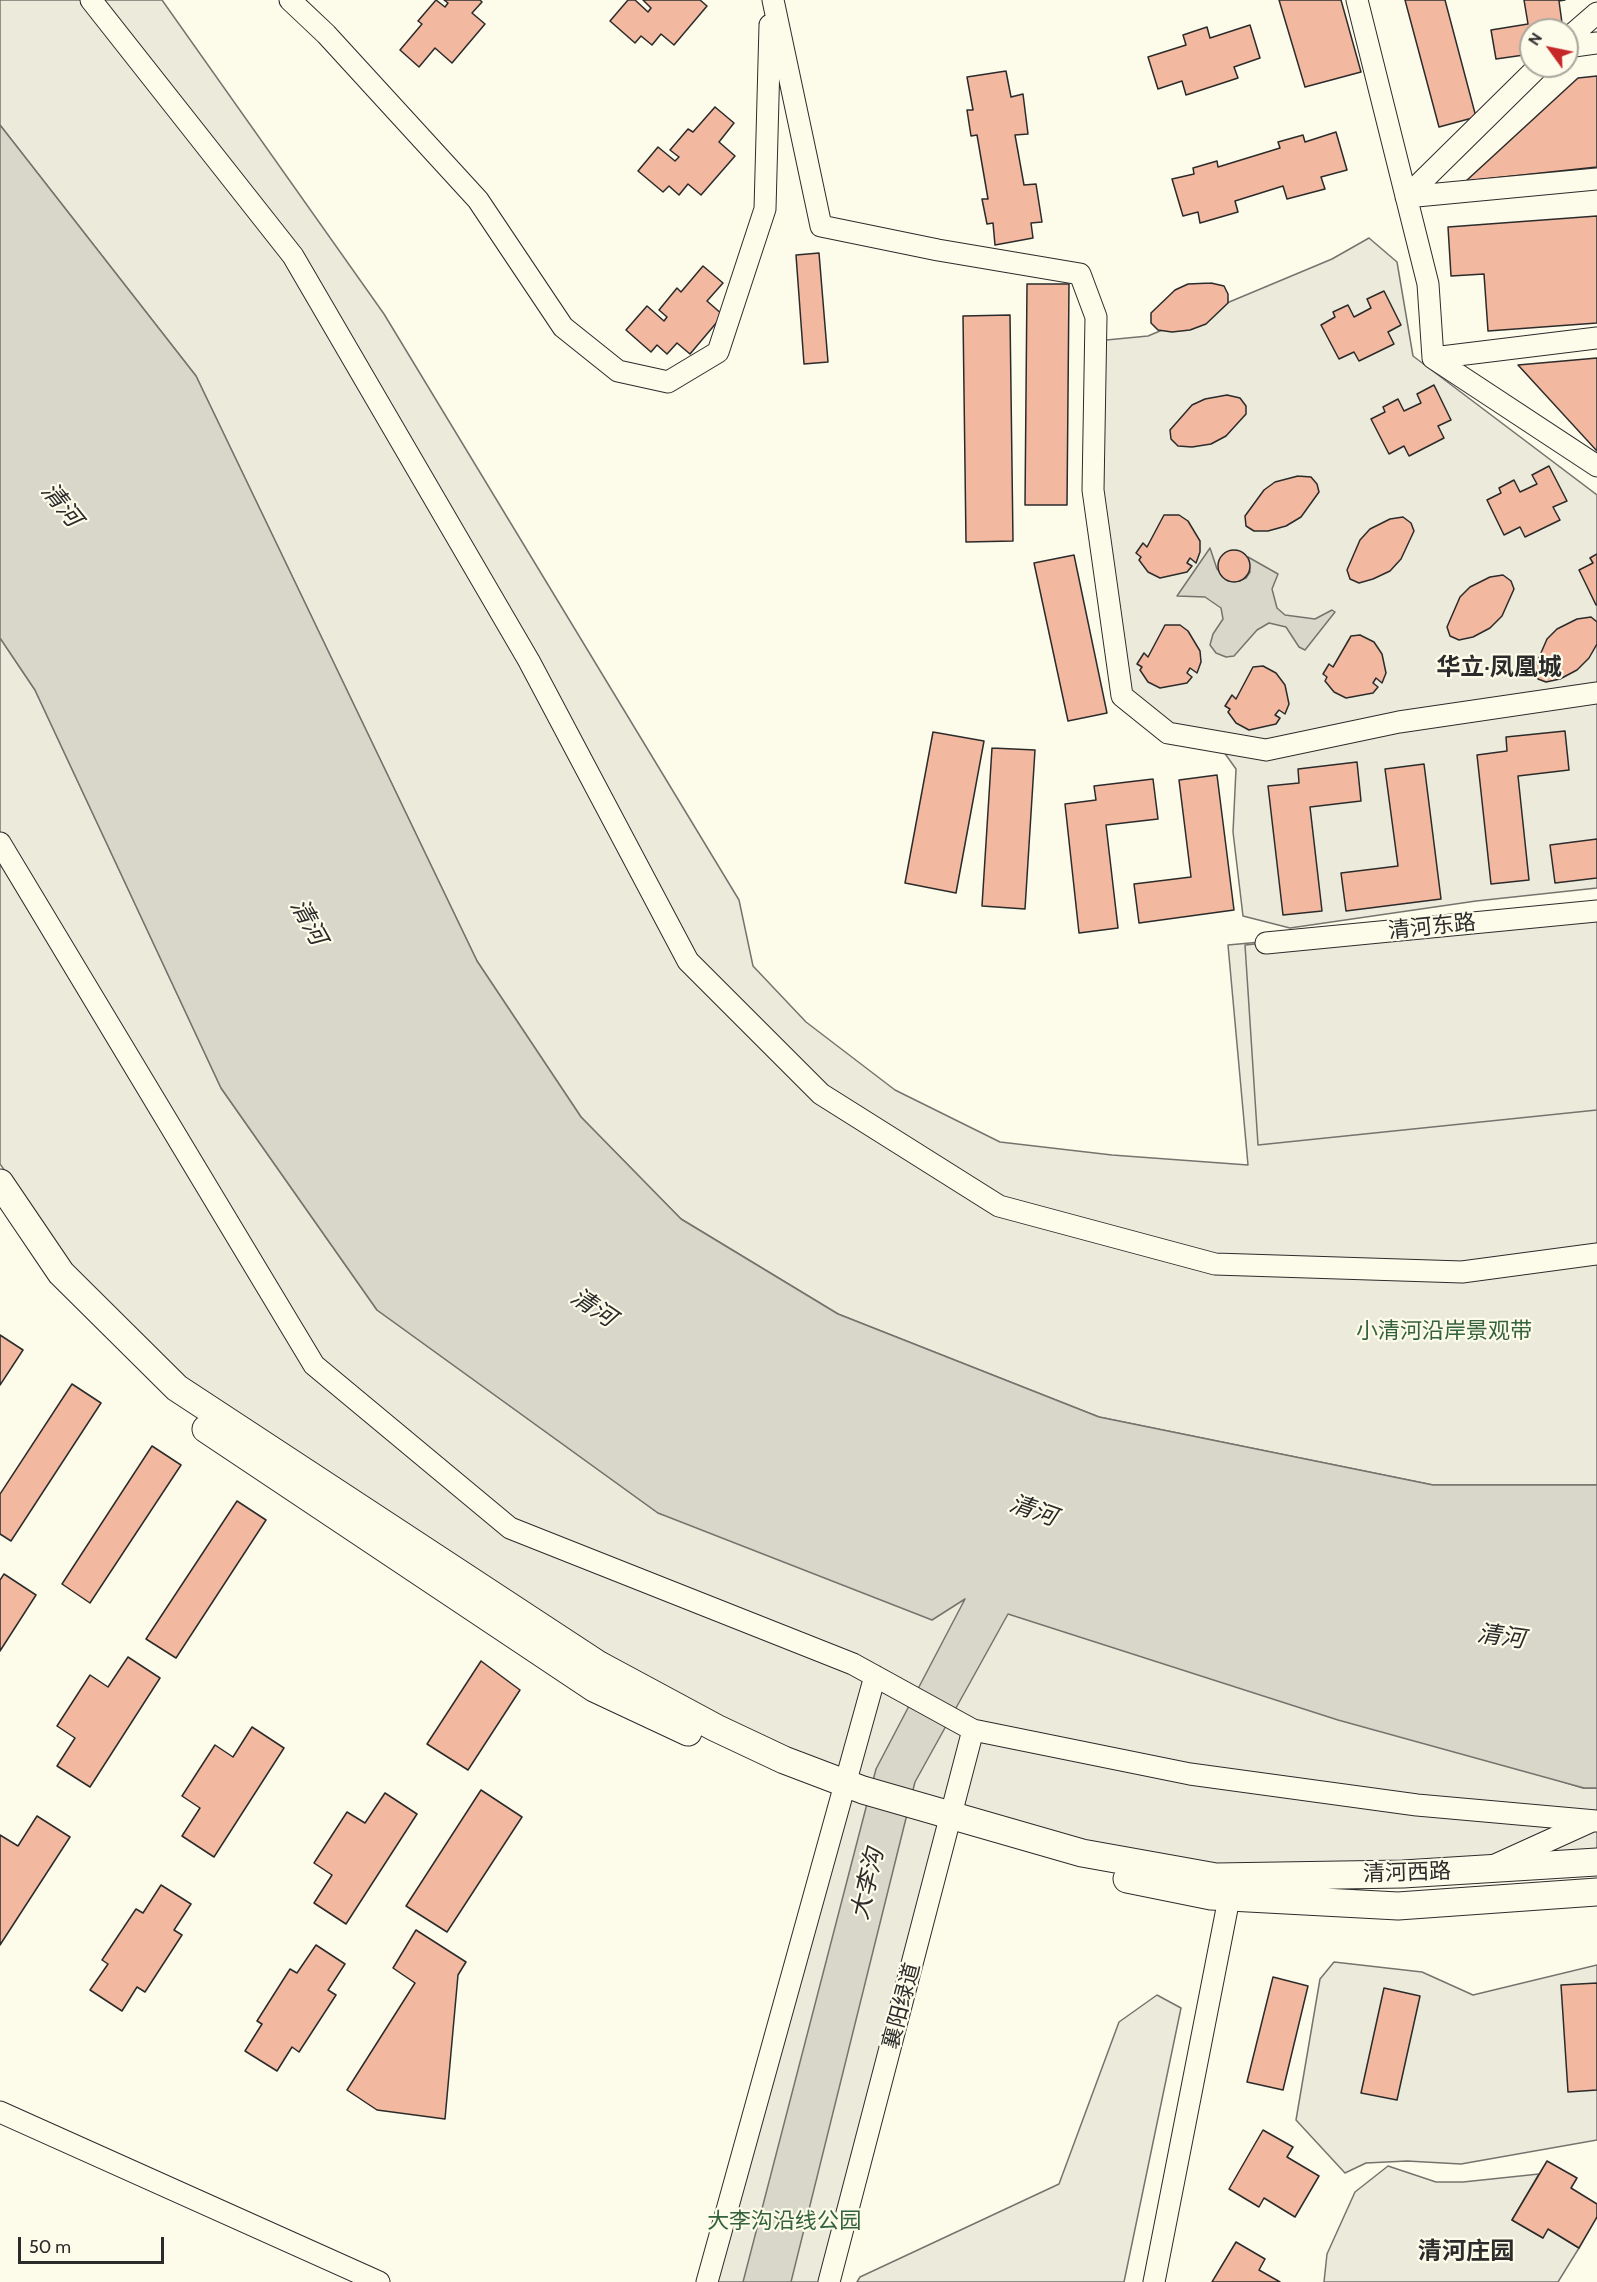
<!DOCTYPE html>
<meta charset="utf-8">
<style>
body{margin:0}
#map{position:relative;width:1597px;height:2282px;overflow:hidden;background:#fdfbea;font-family:Cabin,sans-serif}
canvas{display:block}
.north{position:absolute;left:1519px;top:18px;width:60px;height:60px;box-sizing:border-box;background:#fdfbea;border:2px solid #a9a89e;border-radius:50%;rotate:303deg;font-size:16px;font-weight:700;line-height:24px;text-align:center;color:#2b2b2b}
.north::after{content:'';display:block;margin:auto;width:21px;height:27px;background:#c62828;clip-path:polygon(50% 0,100% 100%,50% 72%,0 100%)}
.scale{position:absolute;left:18px;top:2237px;width:146px;height:27px;box-sizing:border-box;border:3px solid #2b2b2b;border-top:0;padding-left:8px;font-size:18px;line-height:21px;white-space:nowrap;color:#2b2b2b;-webkit-text-stroke:4px #fdfbea;paint-order:stroke}
</style>
<div id="map">
<canvas width="1597" height="2282"></canvas>
<div class="north">N</div>
<div class="scale">50 m</div>
</div>
<script>
const ctx = document.querySelector('canvas').getContext('2d');
ctx.lineJoin = 'round';
function fill(path, color) { ctx.fillStyle = color; ctx.fill(path, 'evenodd'); }
const toPath = rows => new Path2D(rows.map(r => 'M' + r).join(''));
function trace(path, color, width, dash) { ctx.strokeStyle = color; ctx.lineWidth = width; ctx.lineCap = dash ? 'butt' : 'round'; ctx.setLineDash(dash || []); ctx.stroke(path); }
function label(font, color, halo, rows, align = 'center') {
  ctx.font = font + ' Cabin,"Noto Sans SC",sans-serif'; ctx.lineWidth = 4.5; ctx.setLineDash([]); ctx.textBaseline = 'middle'; ctx.strokeStyle = halo; ctx.fillStyle = color; for (const [text, x, y, turn = 0] of rows) {
    ctx.save(); ctx.translate(x, y); ctx.rotate((+turn || 0) * Math.PI / 180); ctx.textAlign = isNaN(turn) ? turn : align; if (halo) ctx.strokeText(text, 0, 0); ctx.fillText(text, 0, 0); ctx.restore();
  }
}
const green = toPath([
 [0,0,162,0,384,314,739,900,753,966,806,1022,895,1090,1000,1142,1112,1155,1248,1165,1228,945,1597,911,1597,1485,1433,1485,1099,1417,838,1314,681,1219,581,1117,477,961,196,376,0,125,0,0],
 [1369,238,1397,262,1413,356,1597,495,1597,888,1476,901,1290,928,1243,916,1233,832,1236,769,1216,741,1168,733,1122,696,1093,490,1096,341,1148,336,1332,259,1369,238],
 [0,638,35,690,221,1088,377,1310,658,1513,966,1598,1583,1788,1597,1788,1597,1862,1216,1877,952,1817,829,2282,707,2282,839,1799,833,1789,173,1395,73,1269,0,1164,0,638],
 [1334,1962,1422,1972,1473,1995,1597,1965,1597,2140,1461,2164,1407,2161,1366,2163,1345,2173,1296,2120,1320,1979,1334,1962],
 [1157,1995,1181,2008,1124,2282,857,2282,860,2277,1059,2184,1119,2022,1157,1995],
 [1388,2166,1436,2182,1463,2182,1539,2174,1512,2220,1543,2238,1548,2229,1579,2248,1558,2282,1324,2282,1327,2254,1355,2192,1388,2166]
]);
const parking = toPath([
 [1597,911,1597,1110,1258,1145,1245,945,1597,911]
]);
const water = toPath([
 [0,125,196,376,477,961,581,1117,681,1219,838,1314,1099,1417,1433,1485,1597,1485,1597,1788,1584,1788,1338,1720,1008,1614,915,1782,791,2282,743,2282,876,1769,965,1599,932,1620,658,1513,377,1310,221,1088,35,690,0,638,0,125],
 [1210,548,1217,569,1229,581,1239,581,1246,578,1250,572,1248,557,1278,574,1272,589,1277,608,1285,615,1315,619,1332,610,1335,612,1305,650,1299,647,1286,627,1269,623,1257,630,1234,656,1226,657,1216,653,1210,645,1213,634,1223,619,1221,608,1205,597,1177,596,1210,548]
]);
const building = toPath([
 [436,0,445,7,448,3,444,0,480,0,482,2,472,13,485,24,452,63,435,48,419,67,400,50,422,24,418,21,436,0],
 [628,0,635,0,648,12,651,8,643,0,700,0,707,6,674,45,661,34,652,45,641,36,635,43,610,21,628,0],
 [1279,0,1341,0,1361,72,1305,87,1279,0],
 [1405,0,1445,0,1476,117,1439,127,1405,0],
 [1524,0,1565,0,1559,1,1562,23,1531,30,1531,54,1496,59,1491,30,1528,24,1524,0],
 [1250,25,1260,58,1234,67,1238,78,1186,95,1182,81,1158,89,1148,57,1186,45,1183,35,1207,27,1210,38,1250,25],
 [1006,71,1011,97,1023,94,1028,134,1015,135,1024,185,1036,184,1042,222,1031,223,1033,238,995,245,993,223,987,224,982,199,988,199,977,135,971,136,967,110,973,110,967,77,1006,71],
 [1597,76,1597,167,1466,181,1578,78,1597,76],
 [715,107,734,123,719,142,735,156,701,195,688,184,679,195,669,186,663,192,638,171,658,147,675,161,679,157,670,150,688,129,693,132,715,107],
 [1336,132,1347,170,1321,177,1325,189,1287,199,1283,186,1235,201,1238,212,1200,223,1198,212,1183,216,1172,179,1194,174,1193,168,1217,161,1218,167,1280,148,1278,142,1303,135,1305,142,1336,132],
 [1597,216,1597,323,1488,331,1484,274,1451,276,1448,227,1597,216],
 [819,253,828,362,804,364,796,255,819,253],
 [703,266,723,283,707,301,723,315,690,354,677,343,667,354,657,345,651,352,626,330,647,306,664,321,667,317,659,310,677,288,681,292,703,266],
 [1211,283,1224,286,1228,294,1228,303,1206,324,1190,330,1172,332,1158,330,1151,323,1151,313,1175,290,1188,284,1211,283],
 [1027,284,1069,284,1067,505,1025,505,1027,284],
 [1384,291,1401,325,1388,332,1394,344,1359,361,1354,352,1339,359,1321,325,1335,317,1333,312,1348,305,1354,317,1371,308,1367,299,1384,291],
 [1010,315,1013,541,966,542,963,316,1010,315],
 [1597,358,1597,451,1518,365,1597,358],
 [1434,385,1451,420,1438,426,1444,438,1409,456,1404,446,1389,454,1371,419,1385,412,1383,407,1398,399,1404,411,1421,403,1417,394,1434,385],
 [1227,395,1240,398,1246,406,1246,414,1226,436,1211,444,1192,447,1178,446,1171,439,1170,430,1192,405,1205,399,1227,395],
 [1549,466,1567,501,1553,507,1560,520,1525,537,1520,527,1504,535,1487,500,1501,493,1499,488,1514,480,1520,492,1537,484,1532,475,1549,466],
 [1298,476,1311,477,1317,484,1319,492,1301,517,1286,526,1268,531,1254,531,1246,526,1245,516,1264,490,1275,482,1298,476],
 [1164,515,1179,515,1188,521,1200,541,1200,552,1196,563,1190,558,1187,563,1192,566,1187,572,1160,578,1148,572,1139,560,1141,557,1136,553,1143,543,1147,547,1164,515],
 [1403,517,1411,523,1414,531,1401,559,1390,571,1373,579,1359,583,1350,579,1347,570,1360,540,1370,529,1390,519,1403,517],
 '1218 566a16 16 0 1 1 32 0a16 16 0 1 1-32 0Z',
 [1597,554,1597,605,1596,605,1579,570,1593,563,1590,558,1597,554],
 [1074,555,1107,713,1068,721,1034,563,1074,555],
 [1503,575,1511,581,1514,589,1502,616,1490,628,1473,637,1459,640,1450,636,1447,627,1460,597,1470,587,1490,577,1503,575],
 [1591,617,1597,622,1597,644,1589,658,1577,670,1560,679,1546,682,1538,679,1534,669,1547,639,1557,629,1577,619,1591,617],
 [1165,625,1180,625,1188,631,1200,651,1201,662,1197,673,1190,668,1187,673,1192,677,1187,683,1160,688,1148,682,1140,670,1142,667,1137,664,1144,653,1148,657,1165,625],
 [1360,635,1374,642,1382,654,1386,673,1382,683,1376,678,1373,683,1378,687,1373,693,1346,698,1334,692,1325,681,1327,677,1323,674,1329,664,1333,667,1351,636,1360,635],
 [1263,666,1276,673,1285,685,1289,704,1285,714,1279,710,1275,715,1280,718,1276,724,1249,730,1236,723,1228,712,1230,709,1225,706,1232,695,1236,699,1253,667,1263,666],
 [1565,731,1569,770,1518,776,1529,880,1491,884,1477,755,1507,751,1506,737,1565,731],
 [933,732,984,741,956,893,905,883,933,732],
 [992,748,1035,750,1025,909,982,906,992,748],
 [1357,762,1361,801,1310,807,1322,911,1283,915,1268,786,1299,783,1298,769,1357,762],
 [1424,764,1441,899,1346,911,1341,873,1398,866,1385,769,1424,764],
 [1217,775,1234,910,1139,923,1134,884,1191,877,1179,780,1217,775],
 [1153,779,1158,819,1106,825,1118,928,1079,933,1065,804,1096,800,1094,786,1153,779],
 [1597,839,1597,878,1555,883,1550,845,1597,839],
 [0,1335,23,1350,0,1385,0,1335],
 [72,1384,101,1403,11,1541,0,1534,0,1494,72,1384],
 [152,1446,181,1465,90,1603,62,1584,152,1446],
 [237,1501,266,1520,176,1658,146,1639,237,1501],
 [4,1574,36,1595,0,1651,0,1580,4,1574],
 [128,1657,160,1678,90,1787,57,1766,75,1738,57,1726,90,1675,108,1687,128,1657],
 [481,1661,520,1690,468,1770,427,1744,481,1661],
 [252,1727,284,1748,214,1857,182,1836,200,1808,182,1796,215,1745,233,1757,252,1727],
 [481,1790,522,1817,447,1932,406,1906,481,1790],
 [385,1793,417,1814,346,1924,314,1903,332,1875,314,1863,347,1812,365,1823,385,1793],
 [37,1816,70,1837,0,1945,0,1835,18,1846,37,1816],
 [161,1885,191,1904,174,1930,182,1935,145,1992,137,1987,122,2011,90,1990,108,1964,102,1960,136,1909,143,1913,161,1885],
 [416,1930,466,1962,458,1975,445,2119,377,2110,347,2090,415,1983,393,1968,416,1930],
 [316,1945,345,1964,328,1990,336,1995,299,2052,292,2047,277,2071,245,2051,262,2024,257,2021,290,1969,297,1973,316,1945],
 [1273,1977,1308,1986,1283,2090,1247,2082,1273,1977],
 [1597,1983,1597,2090,1568,2092,1561,1985,1597,1983],
 [1384,1988,1420,1996,1397,2100,1361,2093,1384,1988],
 [1263,2130,1293,2147,1287,2157,1319,2176,1295,2217,1264,2198,1259,2207,1229,2189,1263,2130],
 [1547,2161,1577,2178,1571,2188,1597,2204,1597,2217,1579,2248,1548,2229,1543,2238,1512,2220,1547,2161],
 [1236,2242,1265,2259,1259,2270,1280,2282,1212,2282,1236,2242]
]);
const minor = toPath([
 [91,0,293,256,529,661,688,961,821,1094,999,1206,1215,1264,1462,1272,1597,1254],
 [290,0,326,34,478,200,563,327,618,371,668,382,718,352,765,209,770,25],
 [773,0,821,226,938,250,1080,274,1096,317,1093,490,1122,696,1168,733,1266,750,1399,722,1597,693],
 [1357,0,1428,284,1433,358,1597,466],
 [1567,39,1597,13],
 [1567,47,1597,43],
 [1406,197,1597,179],
 [1406,197,1539,66],
 [1433,358,1597,338],
 [0,843,314,1365,510,1528,853,1664,973,1730,1190,1774,1417,1805,1597,1821],
 [1266,943,1597,911],
 [1495,1865,1592,1821],
 [0,2112,379,2282],
 [707,2282,875,1676],
 [829,2282,973,1730],
 [1154,2282,1232,1883]
]);
const major = toPath([
 [0,1183,61,1273,177,1388,599,1665,716,1728,784,1760,863,1790,1082,1853,1216,1877,1403,1874,1597,1862],
 [206,1429,594,1688,688,1732],
 [1127,1879,1211,1896,1398,1906,1597,1892]
]);
const streetNames = [
 ["清河东路",1432,927,-6],
 ["清河西路",1407,1873,-2],
 ["襄阳绿道",902,2006,-75]
];
const parkNames = [
 ["小清河沿岸景观带",1444,1332],
 ["大李沟沿线公园",784,2222]
];
const waterNames = [
 ["清河",61,505,51],
 ["清河",308,922,61],
 ["清河",593,1308,34],
 ["清河",1033,1511,19],
 ["清河",1501,1637,8],
 ["大李沟",868,1884,-77]
];
const neighbourhoodNames = [
 ["华立·凤凰城",1499,668],
 ["清河庄园",1466,2252]
];
fill(green, '#ecebdb');
trace(green, '#74746e', 1.5);
fill(parking, '#eceadb');
trace(parking, '#74746e', 1.5);
fill(water, '#d8d7c9');
trace(water, '#74746e', 1.5);
fill(building, '#f2b8a0');
trace(building, '#2b2b2b', 1.5);
trace(minor, '#2b2b2b', 23);
trace(major, '#2b2b2b', 29);
trace(minor, '#fdfbea', 21);
trace(major, '#fdfbea', 27);
label('22px', '#2b2b2b', '#fdfbea', streetNames);
label('22px', '#34623c', '#fdfbea', parkNames);
label('italic 24px', '#2b2b2b', '#fdfbea', waterNames);
label('bold 24px', '#2b2b2b', '#fdfbea', neighbourhoodNames);
</script>
